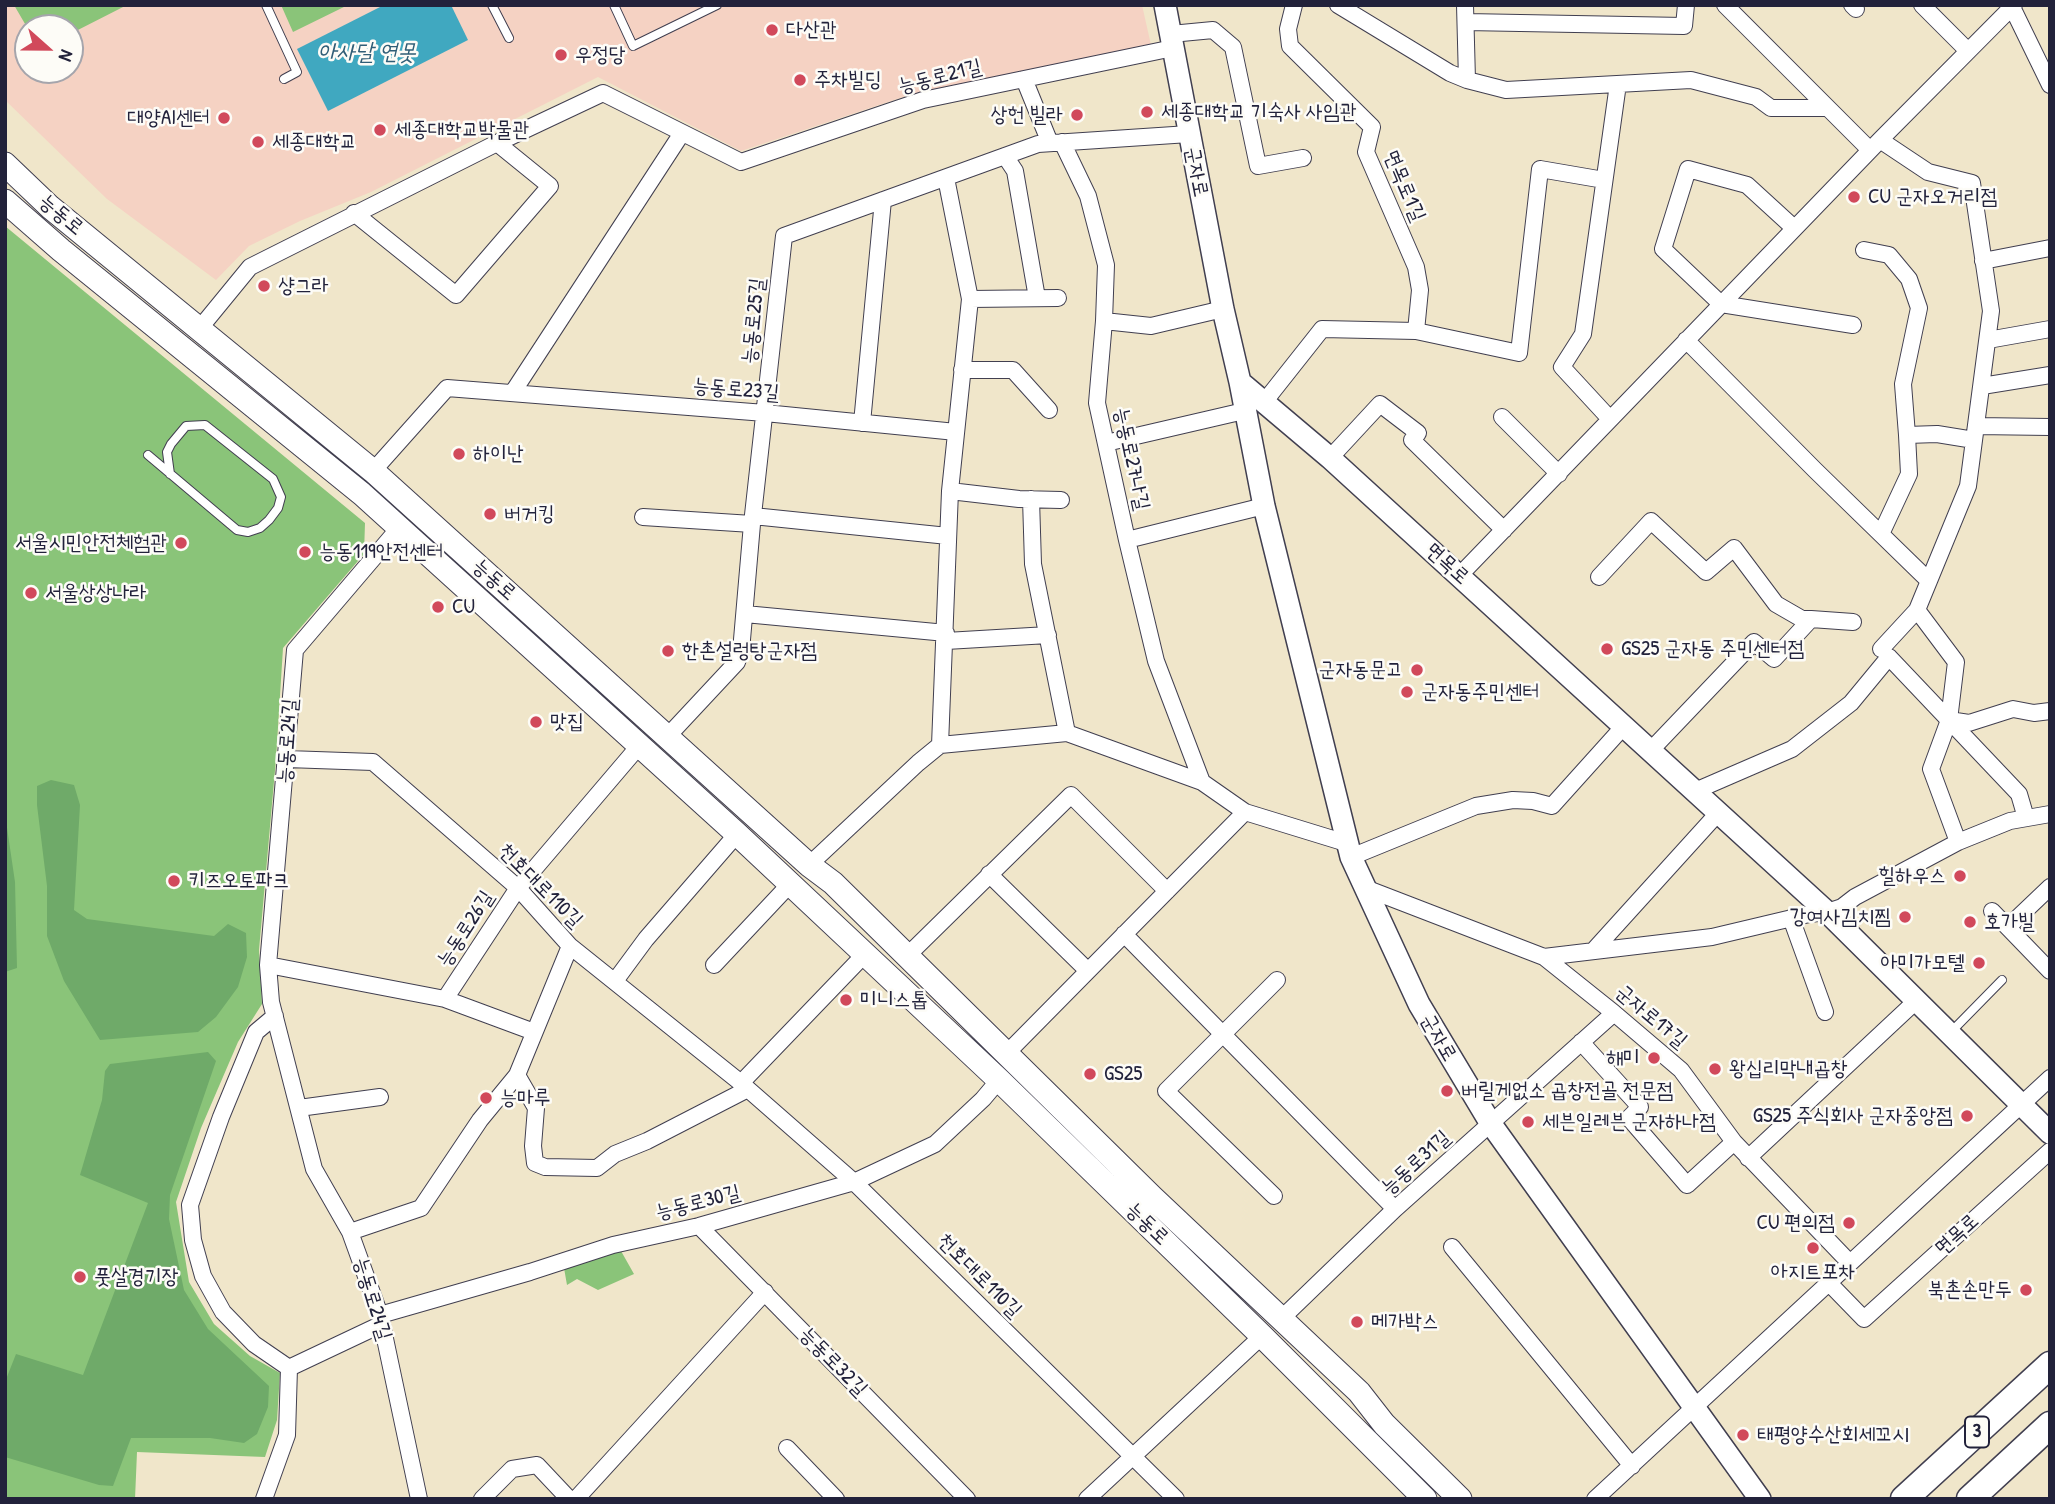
<!DOCTYPE html>
<meta charset="utf-8">
<style>
body{margin:0}
#map{position:relative;width:2055px;height:1504px;overflow:hidden;background:#f0e6ca;font-family:"Patrick Hand",sans-serif}
canvas{display:block}
.frame{position:absolute;inset:0;border:7px solid #22223b;pointer-events:none}
.north{position:absolute;left:14px;top:14px;width:70px;height:70px;box-sizing:border-box;background:#fdfcf7;border:2px solid #a5a5ac;border-radius:50%;rotate:111deg;font-size:19px;font-weight:700;line-height:28px;text-align:center;color:#22223b}
.north::after{content:'';display:block;margin:auto;width:24px;height:32px;background:#d1495b;clip-path:polygon(50% 0,100% 100%,50% 72%,0 100%)}
</style>
<div id="map">
<canvas width="2055" height="1504"></canvas>
<div class="frame"></div>
<div class="north">N</div>
</div>
<script>
const ctx = document.querySelector('canvas').getContext('2d');
ctx.lineJoin = 'round';
function fill(path, color) { ctx.fillStyle = color; ctx.fill(path, 'evenodd'); }
const toPath = rows => new Path2D(rows.map(r => 'M' + r).join(''));
function trace(path, color, width, dash) { ctx.strokeStyle = color; ctx.lineWidth = width; ctx.lineCap = dash ? 'butt' : 'round'; ctx.setLineDash(dash || []); ctx.stroke(path); }
function label(font, color, halo, rows, align = 'center') {
  ctx.font = font + ' "Patrick Hand","Poor Story",sans-serif'; ctx.lineWidth = 5; ctx.setLineDash([]); ctx.textBaseline = 'middle'; ctx.strokeStyle = halo; ctx.fillStyle = color; for (const [text, x, y, turn = 0] of rows) {
    ctx.save(); ctx.translate(x, y); ctx.rotate((+turn || 0) * Math.PI / 180); ctx.textAlign = isNaN(turn) ? turn : align; if (halo) ctx.strokeText(text, 0, 0); ctx.fillText(text, 0, 0); ctx.restore();
  }
}
const built = toPath([
 [5,5,1142,5,1151,45,912,94,741,151,598,77,371,192,300,221,249,246,216,280,107,199,5,100],
 [28,28,70,28,70,70,28,70]
]);
const green = toPath([
 [14,5,127,5,70,34,70,28,28,29],
 [281,5,348,5,293,32],
 [5,226,365,523,364,554,283,648,276,759,259,950,262,1004,238,1042,201,1128,176,1202,189,1282,214,1324,250,1356,280,1373,277,1420,265,1457,137,1452,135,1499,5,1499],
 [621,1251,634,1274,598,1290,577,1279,567,1285,564,1268]
]);
const forest = toPath([
 [51,780,74,785,80,805,74,910,87,919,214,936,228,924,246,933,247,957,238,987,216,1017,198,1032,100,1040,64,981,47,936,47,886,37,805,37,786],
 [5,814,15,882,17,968,5,972],
 [208,1052,216,1061,170,1195,169,1219,184,1290,208,1329,269,1386,268,1407,257,1434,244,1443,210,1438,131,1438,113,1486,99,1485,5,1457,5,1382,16,1354,83,1375,148,1203,80,1175,102,1100,105,1071,110,1064]
]);
const water = toPath([
 [384,5,451,5,468,40,328,111,297,49]
]);
const service = toPath([
 [266,5,297,72,284,79],
 [492,5,509,38],
 [614,5,633,46,717,5],
 [148,455,237,530,248,532,260,528,269,520,278,508,281,497,273,479,205,425,186,426,171,444,167,452,170,474],
 [1950,1033,2002,980]
]);
const minor = toPath([
 [1294,5,1288,29,1290,46,1372,127,1366,152,1416,267,1420,290,1416,331],
 [1338,5,1450,73,1467,80,1506,90,1691,80,1756,97,1771,108,1828,108],
 [1465,5,1467,80],
 [1725,5,1870,150],
 [1852,5,1856,9],
 [1922,5,1967,50],
 [2012,7,2050,85],
 [1466,22,1684,26,1686,5],
 [1171,34,1213,30,1233,47,1258,166,1303,158],
 [1024,79,1050,143],
 [1880,140,1928,172,1972,183,1991,311,1968,486,1917,610,1881,649],
 [1062,142,1088,196,1106,265,1104,321,1097,403,1127,540,1156,661,1202,782],
 [1005,156,1015,171,1037,298],
 [354,213,456,295,550,186,497,143],
 [1794,228,1747,185,1688,169,1663,249,1721,304,1853,325],
 [1864,250,1889,255,1909,279,1919,308,1903,384,1907,435,1937,434,1974,440],
 [1983,261,2050,248],
 [970,299,1058,298],
 [1104,321,1151,326,1223,309],
 [200,328,250,267,497,143,603,93,741,162,923,100,1173,48],
 [1686,340,1815,470,1929,581],
 [1988,340,2050,329],
 [962,370,1013,370,1049,410],
 [1982,386,2050,375],
 [513,392,682,133],
 [1265,401,1322,329,1416,331,1519,353,1540,169,1604,180],
 [1502,417,1559,474],
 [1610,419,1562,367,1583,334,1618,84],
 [862,423,883,200],
 [1976,426,2050,427],
 [1106,443,1244,411],
 [1330,458,1380,404,1418,433,1412,440,1504,530],
 [373,471,447,388,765,413,956,432],
 [950,491,1019,499,1061,500],
 [1031,499,1033,564,1067,733],
 [753,516,948,536],
 [643,517,752,524],
 [399,528,295,650,268,965,271,1002,314,1169,350,1232,380,1315,419,1499],
 [1881,534,1909,474,1907,435],
 [1127,540,1264,506],
 [1459,576,1880,140,2014,5],
 [1599,577,1651,521,1706,572,1734,548,1776,604,1802,619,1811,619],
 [1917,610,1956,662,1949,720,1931,769,1958,842],
 [745,614,946,633],
 [946,641,1048,635],
 [1949,720,1969,723,2013,709,2034,713,2050,711],
 [667,737,737,662,741,651,752,524,784,236,1038,144,1189,134],
 [940,745,950,491,970,299,946,178],
 [1651,750,1754,642,1774,659,1811,619,1853,622],
 [287,759,373,762,518,888,570,946,741,1083,854,1182,1176,1499],
 [1695,791,1792,749,1851,703,1889,657,2019,794,2026,818],
 [1351,857,1476,806,1513,800,1533,801,1552,806,1624,726],
 [809,865,918,763,940,745,1067,733,1202,782,1245,812,1346,843],
 [989,874,1088,971],
 [1365,888,1544,957,1614,1013,1681,1070,1734,1142,1849,1262],
 [1992,911,2050,971],
 [1791,918,1825,1012],
 [2008,927,2050,887],
 [1124,934,1395,1209],
 [1593,951,1719,812],
 [908,955,1071,795,1167,891],
 [1544,957,1712,937,1809,914,1827,912,1842,907,1855,897,1958,842,2010,821,2050,814],
 [268,965,445,999,518,888,639,746],
 [714,965,791,883],
 [615,981,646,939,737,834],
 [445,999,534,1032],
 [1581,1042,1640,1107,1629,1118,1687,1185,1734,1142],
 [1008,1052,1245,812],
 [517,1075,536,1108,533,1146,535,1163,545,1167,597,1168,615,1154,647,1141,748,1089],
 [741,1083,865,954],
 [299,1108,380,1097],
 [1748,1158,1916,1001],
 [1274,1196,1166,1091,1277,980],
 [699,1226,967,1499],
 [350,1232,421,1208,480,1120,517,1075,570,946],
 [1452,1247,1632,1466],
 [1828,1282,1864,1319,2050,1151],
 [380,1315,530,1272,613,1245,699,1226,854,1182,935,1144,983,1099,999,1080],
 [1282,1318,1395,1209,1614,1013],
 [289,1368,382,1324],
 [787,1448,836,1499],
 [264,1499,287,1435,289,1368,254,1344,223,1312,203,1276,193,1240,190,1205,221,1117,256,1032,275,1016],
 [482,1499,512,1469,537,1465,569,1499],
 [576,1499,765,1292],
 [1087,1499,1262,1336],
 [1595,1499,2050,1078]
]);
const tertiary = toPath([
 [1165,5,1223,309,1240,382,1264,506,1351,857,1419,1004,1491,1124,1760,1499],
 [1240,382,1330,458,1827,912,2050,1133]
]);
const secondary = toPath([
 [5,164,50,207,373,471,809,865,833,883,1152,1197,1359,1392,1384,1424,1460,1499],
 [5,201,61,250,362,494,737,834,999,1080,1262,1336,1425,1499]
]);
const primary = toPath([
 [1904,1499,2050,1365],
 [1970,1499,2050,1425]
]);
const markers = [
 [772,30,7,"#d1495b"],
 [561,55,7,"#d1495b"],
 [800,80,7,"#d1495b"],
 [1147,112,7,"#d1495b"],
 [1077,115,7,"#d1495b"],
 [224,118,7,"#d1495b"],
 [380,130,7,"#d1495b"],
 [258,142,7,"#d1495b"],
 [1854,197,7,"#d1495b"],
 [264,286,7,"#d1495b"],
 [459,454,7,"#d1495b"],
 [490,514,7,"#d1495b"],
 [181,543,7,"#d1495b"],
 [305,552,7,"#d1495b"],
 [31,593,7,"#d1495b"],
 [438,607,7,"#d1495b"],
 [1607,649,7,"#d1495b"],
 [668,651,7,"#d1495b"],
 [1417,670,7,"#d1495b"],
 [1407,692,7,"#d1495b"],
 [536,722,7,"#d1495b"],
 [1960,876,7,"#d1495b"],
 [174,881,7,"#d1495b"],
 [1905,917,7,"#d1495b"],
 [1970,922,7,"#d1495b"],
 [1979,963,7,"#d1495b"],
 [846,1000,7,"#d1495b"],
 [1654,1058,7,"#d1495b"],
 [1715,1069,7,"#d1495b"],
 [1090,1074,7,"#d1495b"],
 [1447,1091,7,"#d1495b"],
 [486,1098,7,"#d1495b"],
 [1967,1116,7,"#d1495b"],
 [1528,1122,7,"#d1495b"],
 [1849,1223,7,"#d1495b"],
 [1813,1248,7,"#d1495b"],
 [80,1277,7,"#d1495b"],
 [2026,1290,7,"#d1495b"],
 [1357,1322,7,"#d1495b"],
 [1743,1435,7,"#d1495b"]
];
const shields = [
 [1977,1432,24]
];
const shieldNames = [
 ["3",1977,1432]
];
const poiNames = [
 ["다산관",786,30],
 ["우정당",575,55],
 ["주차빌딩",814,80],
 ["세종대학교 기숙사 사임관",1161,112],
 ["상헌 빌라",1063,115,"right"],
 ["대양AI센터",210,118,"right"],
 ["세종대학교박물관",394,130],
 ["세종대학교",272,142],
 ["CU 군자오거리점",1868,197],
 ["샹그라",278,286],
 ["하이난",473,454],
 ["버거킹",504,514],
 ["서울시민안전체험관",167,543,"right"],
 ["능동119안전센터",319,552],
 ["서울상상나라",45,593],
 ["CU",452,607],
 ["GS25 군자동 주민센터점",1621,649],
 ["한촌설렁탕군자점",682,651],
 ["군자동문고",1403,670,"right"],
 ["군자동주민센터",1421,692],
 ["맛집",550,722],
 ["힐하우스",1946,876,"right"],
 ["키즈오토파크",188,881],
 ["강여사김치찜",1891,917,"right"],
 ["호가빌",1984,922],
 ["아미가모텔",1965,963,"right"],
 ["미니스톱",860,1000],
 ["해미",1640,1058,"right"],
 ["왕십리막내곱창",1729,1069],
 ["GS25",1104,1074],
 ["버릴게없소 곱창전골 전문점",1461,1091],
 ["능마루",500,1098],
 ["GS25 주식회사 군자중앙점",1953,1116,"right"],
 ["세븐일레븐 군자하나점",1542,1122],
 ["CU 편의점",1835,1223,"right"],
 ["아지트포차",1813,1272,"center"],
 ["풋살경기장",94,1277],
 ["북촌손만두",2012,1290,"right"],
 ["메가박스",1371,1322],
 ["태평양수산회세꼬시",1757,1435]
];
const streetNames = [
 ["능동로21길",940,77,-14],
 ["군자로",1196,172,79],
 ["면목로1길",1404,186,67],
 ["능동로",61,215,40],
 ["능동로25길",754,321,-84],
 ["능동로23길",736,390,5],
 ["능동로27나길",1131,459,78],
 ["면목로",1447,564,42],
 ["능동로",494,580,42],
 ["능동로24길",288,741,-86],
 ["천호대로110길",540,886,45],
 ["능동로26길",466,929,-57],
 ["군자로17길",1651,1017,40],
 ["군자로",1438,1038,60],
 ["능동로31길",1416,1163,-42],
 ["능동로30길",698,1203,-14],
 ["능동로",1147,1224,44],
 ["면목로",1957,1235,-42],
 ["천호대로110길",979,1276,45],
 ["능동로24길",372,1299,73],
 ["능동로32길",833,1362,46]
];
const waterNames = [
 ["아사달 연못",367,53]
];
fill(built, '#f5d2c3');
fill(green, '#8ac479');
fill(forest, '#6faa69');
fill(water, '#40a8c0');
trace(service, '#413f50', 10);
trace(minor, '#413f50', 18);
trace(tertiary, '#413f50', 24);
trace(secondary, '#413f50', 25);
trace(primary, '#413f50', 29);
trace(service, '#fff', 8);
trace(minor, '#fff', 16);
trace(tertiary, '#fff', 21);
trace(secondary, '#fff', 23);
trace(primary, '#fff', 26);
for (const [x, y, r, color] of markers) { const dot = new Path2D(); dot.arc(x, y, r, 0, 2 * Math.PI); ctx.fillStyle = color; ctx.fill(dot); trace(dot, '#fdfcf7', 2.5); }
for (const [x, y, w] of shields) { const box = new Path2D(); box.roundRect(x - w / 2, y - 15.5, w, 31, 5); ctx.fillStyle = '#fdfcf7'; ctx.fill(box); trace(box, '#22223b', 2); }
label('bold 19px', '#22223b', null, shieldNames);
label('21px', '#22223b', '#fdfcf7', poiNames, 'left');
label('21px', '#22223b', '#fdfcf7', streetNames);
label('italic 23px', '#305e77', '#fdfcf7', waterNames);
</script>
